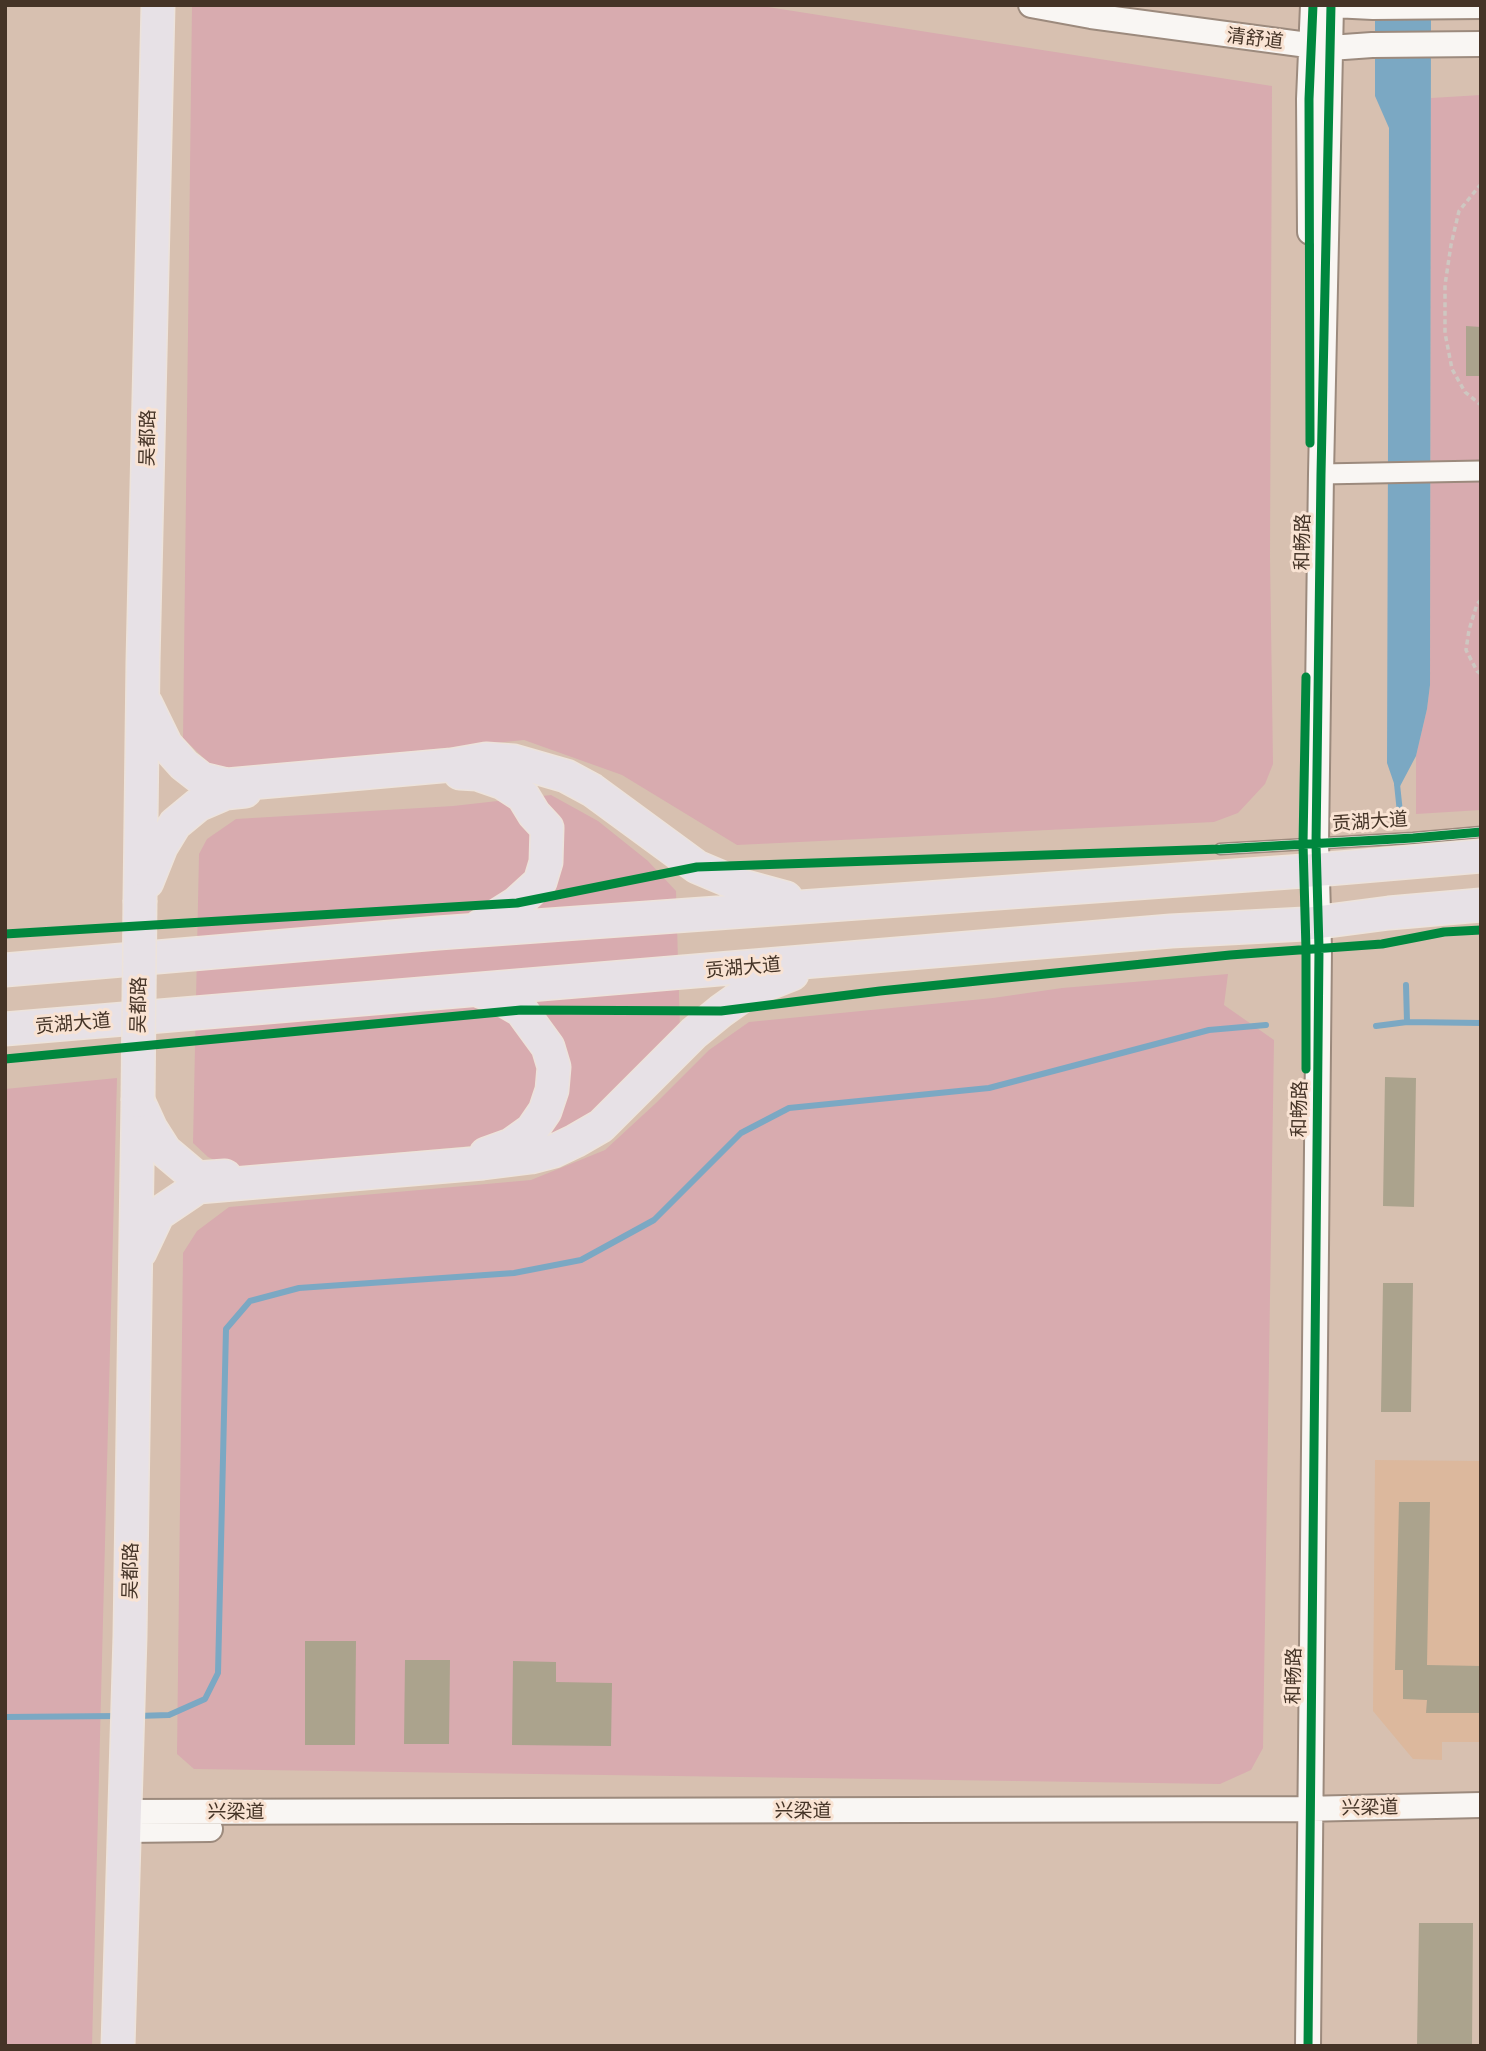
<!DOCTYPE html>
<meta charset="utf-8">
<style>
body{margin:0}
#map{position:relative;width:1486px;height:2051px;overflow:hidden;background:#d7c0b0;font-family:Raleway,sans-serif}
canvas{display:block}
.frame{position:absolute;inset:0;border:7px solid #453427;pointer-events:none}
</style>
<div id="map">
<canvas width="1486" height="2051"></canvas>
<div class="frame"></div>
</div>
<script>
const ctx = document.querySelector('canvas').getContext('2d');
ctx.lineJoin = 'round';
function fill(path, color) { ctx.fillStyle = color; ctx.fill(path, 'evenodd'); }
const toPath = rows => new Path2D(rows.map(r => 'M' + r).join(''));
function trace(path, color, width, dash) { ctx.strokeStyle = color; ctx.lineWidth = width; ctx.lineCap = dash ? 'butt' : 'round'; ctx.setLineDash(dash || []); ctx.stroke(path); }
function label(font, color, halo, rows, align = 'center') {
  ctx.font = font + ' Raleway,"Noto Sans SC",sans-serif'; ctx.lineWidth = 6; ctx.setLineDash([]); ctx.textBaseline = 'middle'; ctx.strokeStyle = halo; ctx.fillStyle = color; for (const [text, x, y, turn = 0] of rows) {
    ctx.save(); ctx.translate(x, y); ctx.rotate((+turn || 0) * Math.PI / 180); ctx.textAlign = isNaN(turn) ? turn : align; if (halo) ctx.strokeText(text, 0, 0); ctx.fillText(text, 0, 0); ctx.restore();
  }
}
const built = toPath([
 [1375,1460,1481,1461,1481,1742,1442,1742,1442,1760,1413,1759,1373,1711]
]);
const green = toPath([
 [192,5,755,5,1272,86,1270,556,1273,764,1265,784,1238,813,1214,822,737,845,622,775,524,740,217,771,183,738],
 [1481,95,1481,810,1416,814,1416,756,1427,709,1430,685,1431,98],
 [551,795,598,821,648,861,676,891,680,1030,598,1112,548,1139,231,1168,208,1157,193,1143,199,854,207,839,236,819,453,806],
 [1228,974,1224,1005,1274,1040,1263,1748,1251,1770,1220,1784,194,1769,177,1754,183,1253,197,1231,229,1207,531,1180,605,1150,656,1103,709,1050,749,1022,993,998,1062,988],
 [117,1078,92,2046,5,2046,5,1089]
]);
const water = toPath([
 [1375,5,1431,5,1430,685,1427,709,1416,756,1397,792,1387,763,1389,128,1375,96]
]);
const stream = toPath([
 [1397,784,1401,822],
 [1406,985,1407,1022],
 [1376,1026,1407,1022,1481,1023],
 [137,1716,169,1715,205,1699,218,1673,226,1329,250,1301,299,1288,514,1273,581,1260,654,1220,741,1133,789,1108,989,1088,1209,1030,1266,1025],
 [5,1717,120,1716]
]);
const building = toPath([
 [1466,326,1481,327,1481,376,1466,376],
 [1385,1077,1416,1078,1414,1207,1383,1206],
 [1383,1283,1413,1283,1411,1412,1381,1412],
 [1399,1502,1430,1502,1427,1665,1481,1666,1481,1713,1426,1713,1427,1700,1403,1699,1403,1670,1395,1670],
 [305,1641,356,1641,355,1745,305,1745],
 [405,1660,450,1660,449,1744,404,1744],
 [513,1661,556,1662,556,1682,612,1683,611,1746,512,1745],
 [1419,1923,1473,1923,1472,2046,1417,2046]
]);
const path = toPath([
 [1481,184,1459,211,1451,245,1445,285,1445,333,1452,369,1465,392,1481,405],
 [1481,600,1477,604,1469,630,1466,650,1477,671,1481,674]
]);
const service = toPath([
 [1220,849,1413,838,1481,832]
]);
const minor = toPath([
 [1321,474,1481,471]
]);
const tertiary = toPath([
 [1031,5,1091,16,1330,48,1372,45,1481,44],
 [1333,5,1373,7,1481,6],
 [1310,232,1309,99,1313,5],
 [124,1812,1302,1809,1481,1805],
 [125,1830,210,1829],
 [1308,2046,1319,949,1316,843,1321,474,1331,5]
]);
const primary = toPath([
 [146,704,166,745,184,765,202,779,227,785,452,765,486,759,514,761,566,776,592,790,697,867,742,886,786,898],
 [460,773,477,774,503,783,523,796,534,814,547,828,546,862,540,882,517,903,479,927],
 [147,882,161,847,175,824,198,805,226,793,245,791],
 [140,900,143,662,158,5],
 [5,970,438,933,1304,871,1481,856],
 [480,991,502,999,521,1010,548,1047,554,1067,552,1090,545,1111,532,1130,511,1145,486,1154],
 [5,1029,1171,931,1305,924,1389,913,1481,905],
 [140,1105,151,1129,165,1151,197,1178,225,1176],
 [140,1252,158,1214,198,1187,483,1163,531,1157,554,1151,575,1141,601,1126,694,1033,721,1011,749,991,792,974],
 [118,2046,130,1636,138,1101]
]);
const primaryBridge = toPath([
 [138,1101,140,900]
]);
const cycleway = toPath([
 [1310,443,1309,99,1313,5],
 [5,934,517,903,697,867,1220,849,1413,838,1481,832],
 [5,1059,521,1010,721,1011,880,991,1230,955,1382,944,1444,932,1481,930],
 [1306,1069,1306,949,1303,844,1306,677],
 [1308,2046,1319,949,1316,843,1321,474,1331,5]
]);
const streetNames = [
 ["清舒道",1255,39,7],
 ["吴都路",148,438,-89],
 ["和畅路",1303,542,-89],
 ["贡湖大道",1370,822,-4],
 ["贡湖大道",743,968,-5],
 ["吴都路",139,1005,-89],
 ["贡湖大道",73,1024,-5],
 ["和畅路",1300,1109,-89],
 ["吴都路",131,1571,-89],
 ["和畅路",1294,1676,-89],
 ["兴梁道",1370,1808,-1],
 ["兴梁道",803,1811],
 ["兴梁道",236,1812]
];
fill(built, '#dcb89d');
fill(green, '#d8abaf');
fill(water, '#7ba8c3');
trace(stream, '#7ba8c3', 6);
fill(building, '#aba38d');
trace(service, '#9c8a7d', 13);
trace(minor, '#9c8a7d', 23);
trace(tertiary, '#9c8a7d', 28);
trace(primary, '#ede3db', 35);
trace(path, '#cec7c1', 3.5, [5, 3.5]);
trace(service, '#f9f6f3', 10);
trace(minor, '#f9f6f3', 19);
trace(tertiary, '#f9f6f3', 24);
trace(primary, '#e7e1e6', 32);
trace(primaryBridge, '#ede3db', 35, []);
trace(primaryBridge, '#e7e1e6', 32);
trace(cycleway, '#00873e', 9);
label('19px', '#453427', '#f9e3d3', streetNames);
</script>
